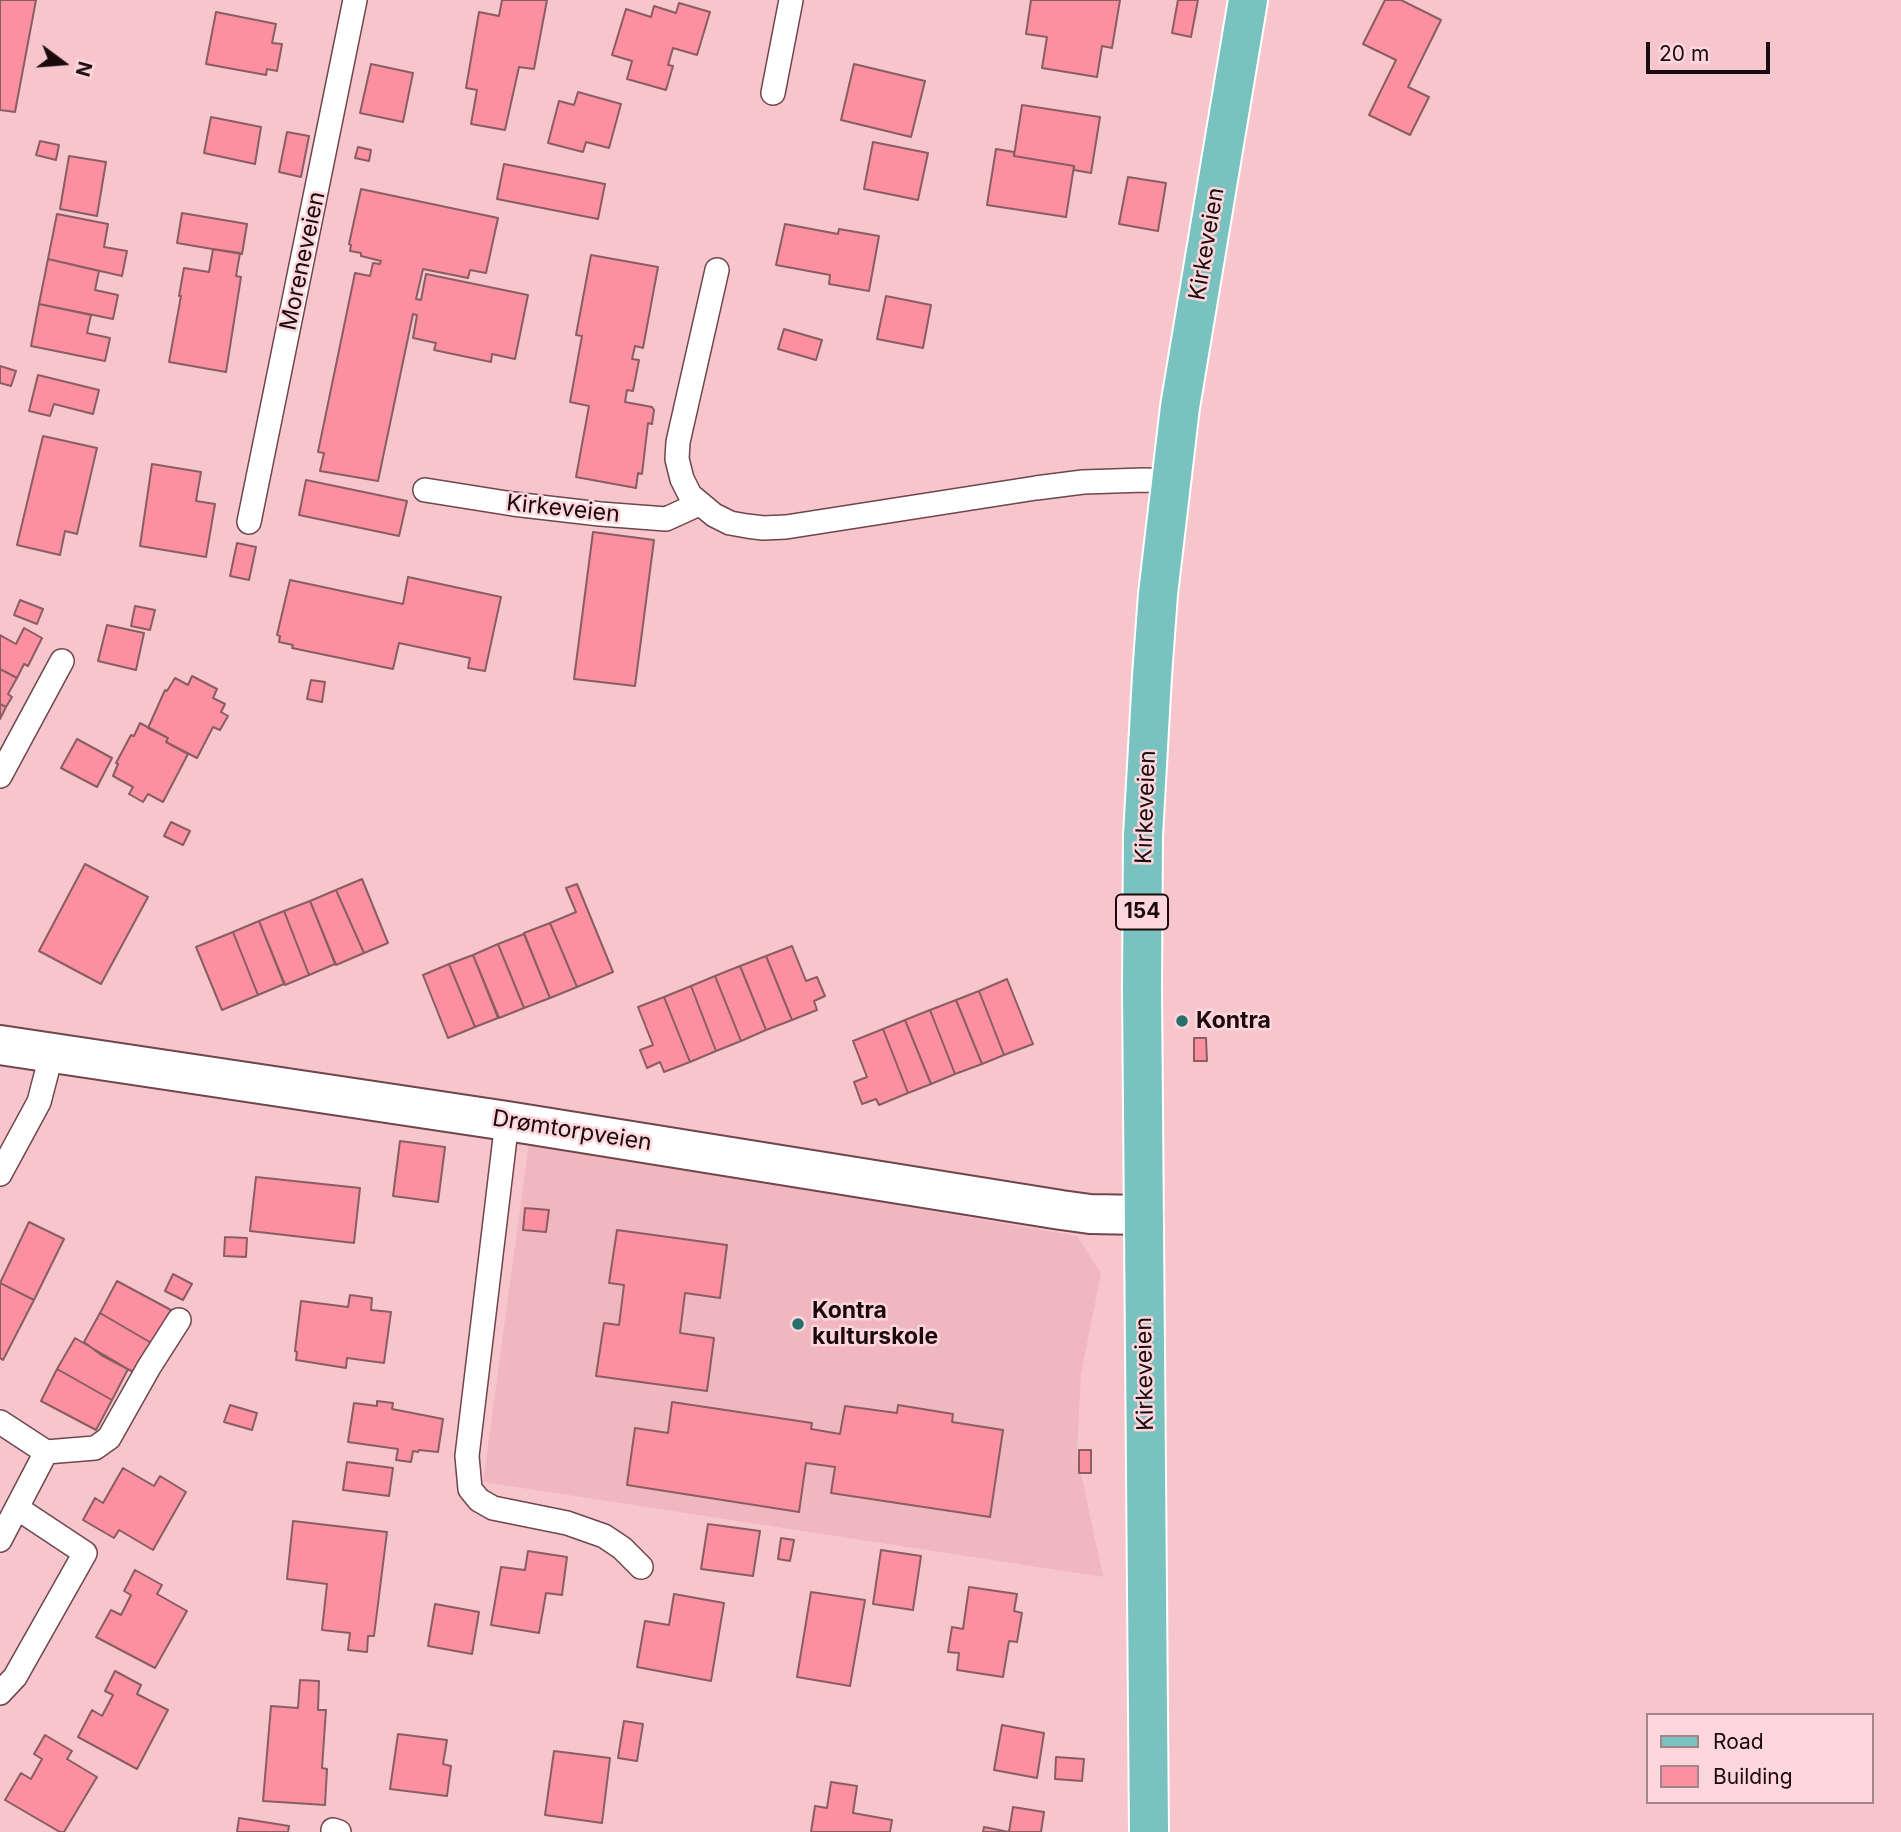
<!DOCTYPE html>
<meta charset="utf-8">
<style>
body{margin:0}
#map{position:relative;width:1901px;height:1832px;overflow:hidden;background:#f7c6cc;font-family:Inter,sans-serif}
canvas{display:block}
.legend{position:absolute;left:1646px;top:1713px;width:228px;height:91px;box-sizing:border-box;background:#fed6db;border:2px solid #a38489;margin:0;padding:9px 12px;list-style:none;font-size:21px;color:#1a0a0d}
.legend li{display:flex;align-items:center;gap:14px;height:35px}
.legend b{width:35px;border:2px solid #a38489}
.north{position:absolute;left:28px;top:28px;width:70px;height:70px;-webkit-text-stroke:5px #fed6db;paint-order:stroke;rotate:106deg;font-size:19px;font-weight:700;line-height:28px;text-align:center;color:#1a0a0d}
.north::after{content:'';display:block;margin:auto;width:24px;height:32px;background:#1a0a0d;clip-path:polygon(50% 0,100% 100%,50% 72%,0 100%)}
.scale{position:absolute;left:1646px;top:42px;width:124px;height:32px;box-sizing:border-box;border:4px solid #1a0a0d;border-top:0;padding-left:9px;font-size:21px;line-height:24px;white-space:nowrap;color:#1a0a0d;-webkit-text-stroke:5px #fed6db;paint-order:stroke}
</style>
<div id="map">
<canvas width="1901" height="1832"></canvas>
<ul class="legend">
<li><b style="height:9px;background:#79c2bf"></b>Road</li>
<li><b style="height:19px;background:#fc8fa0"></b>Building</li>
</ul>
<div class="north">N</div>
<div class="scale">20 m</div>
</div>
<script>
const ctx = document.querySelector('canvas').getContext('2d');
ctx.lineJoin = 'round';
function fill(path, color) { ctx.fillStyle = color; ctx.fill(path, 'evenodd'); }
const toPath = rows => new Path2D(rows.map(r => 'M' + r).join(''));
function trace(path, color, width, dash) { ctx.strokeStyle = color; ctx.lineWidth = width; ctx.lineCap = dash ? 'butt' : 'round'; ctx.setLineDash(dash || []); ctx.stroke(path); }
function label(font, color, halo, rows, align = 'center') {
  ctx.font = font + ' Inter,sans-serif'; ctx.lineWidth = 5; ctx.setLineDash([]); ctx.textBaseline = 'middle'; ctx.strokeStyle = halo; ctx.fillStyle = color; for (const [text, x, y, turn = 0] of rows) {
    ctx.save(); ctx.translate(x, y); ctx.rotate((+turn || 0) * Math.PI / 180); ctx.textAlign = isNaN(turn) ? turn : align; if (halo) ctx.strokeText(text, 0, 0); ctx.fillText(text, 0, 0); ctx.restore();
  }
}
const built = toPath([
 [529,1142,1077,1236,1101,1273,1081,1375,1077,1454,1103,1577,483,1482]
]);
const building = toPath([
 [0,0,36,0,15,112,0,110,0,0],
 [502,0,547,0,534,69,519,67,505,130,471,124,477,90,466,88,479,12,499,16,502,0],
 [1031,0,1120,0,1112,48,1102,46,1097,77,1042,68,1047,37,1026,34,1031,0],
 [1178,0,1198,0,1191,37,1172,33,1178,0],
 [1385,0,1401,0,1441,20,1408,87,1429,97,1410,135,1369,115,1396,60,1363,44,1385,0],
 [679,3,710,12,697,55,673,48,668,65,673,66,666,90,627,79,632,61,612,55,626,9,651,17,654,6,676,13,679,3],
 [216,12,276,24,272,43,282,44,277,71,267,69,266,75,206,64,216,12],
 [371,64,413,73,403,122,360,113,371,64],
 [854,64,925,81,911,137,841,120,854,64],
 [578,92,621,104,609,148,586,142,583,152,548,143,559,101,574,105,578,92],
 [1022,105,1100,117,1091,173,1074,170,1074,166,1014,156,1022,105],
 [211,117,261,127,255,164,204,153,211,117],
 [287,132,309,136,301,177,279,172,287,132],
 [40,141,59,145,56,160,36,155,40,141],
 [873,142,928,153,918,200,864,189,873,142],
 [358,147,371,150,369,161,355,158,358,147],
 [996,149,1014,152,1014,156,1074,166,1066,217,987,205,996,149],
 [69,156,106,162,97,216,60,209,69,156],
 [504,164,605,184,598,219,497,199,504,164],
 [1128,177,1166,183,1158,231,1119,224,1128,177],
 [361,189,498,218,486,273,470,270,468,278,423,269,416,299,421,300,426,274,528,295,515,359,492,354,491,362,434,350,436,343,413,338,417,315,413,314,378,481,320,471,324,453,318,452,355,273,370,276,373,263,380,264,381,261,361,256,361,253,350,251,351,245,349,244,361,189],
 [182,213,247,224,242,254,177,243,182,213],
 [57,214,108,224,104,247,127,251,122,276,48,259,57,214],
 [785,224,838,234,839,229,879,236,869,291,829,284,830,275,776,265,785,224],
 [213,249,240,253,236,276,241,277,226,372,169,362,181,296,179,296,184,268,209,272,213,249],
 [591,255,658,267,643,348,635,346,632,359,639,360,633,391,627,390,625,402,652,407,654,410,652,424,648,423,642,474,638,473,636,488,576,477,589,406,570,402,582,336,576,335,591,255],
 [48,259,99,271,95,290,118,295,113,319,39,304,48,259],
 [886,296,931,305,923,348,877,339,886,296],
 [39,304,91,315,87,333,110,338,105,361,31,346,39,304],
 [784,329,822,340,816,360,778,349,784,329],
 [0,366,16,371,11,386,0,383,0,366],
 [38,375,99,390,93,414,54,404,50,416,29,411,38,375],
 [43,436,97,448,77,534,65,531,60,555,17,545,43,436],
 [152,464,201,472,196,501,215,504,206,557,140,546,152,464],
 [306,480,407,501,399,536,299,515,306,480],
 [593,532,654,540,635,686,574,679,593,532],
 [237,543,256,547,249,580,230,576,237,543],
 [408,577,501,597,485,671,468,668,470,658,399,643,393,669,292,648,293,645,279,642,280,636,277,635,290,580,403,604,408,577],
 [20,600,43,609,37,624,14,615,20,600],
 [135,606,155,610,150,630,131,626,135,606],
 [107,625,144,633,136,670,98,661,107,625],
 [24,628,42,638,28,666,24,664,17,678,0,669,0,635,16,644,24,628],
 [0,669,17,678,8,694,12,697,6,707,0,704,0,669],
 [192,676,217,689,213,698,225,704,221,712,228,716,220,730,213,727,197,758,166,742,168,738,148,728,165,690,167,691,175,678,188,685,192,676],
 [311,680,325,682,322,702,307,699,311,680],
 [0,704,6,707,0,719,0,704],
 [140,723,168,738,166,742,188,754,163,802,148,794,143,802,129,794,133,787,113,776,118,764,116,763,131,735,134,736,140,723],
 [77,739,112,758,97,787,61,768,77,739],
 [171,822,190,831,183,845,164,836,171,822],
 [85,864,148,897,101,984,39,951,85,864],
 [362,879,388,943,364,953,336,890,362,879],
 [577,884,613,972,577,987,550,923,576,912,566,888,577,884],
 [336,890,364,953,336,965,310,901,336,890],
 [310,901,335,964,309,975,284,911,310,901],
 [284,911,309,975,285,985,259,921,284,911],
 [259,921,284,984,258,995,233,932,259,921],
 [550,923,577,987,550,998,524,933,550,923],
 [233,932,258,995,222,1010,196,947,233,932],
 [524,934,550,998,524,1008,498,944,524,934],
 [498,944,524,1008,499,1018,473,955,498,944],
 [792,946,806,981,817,977,825,996,814,1001,817,1010,792,1020,766,956,792,946],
 [473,955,498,1018,475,1027,449,964,473,955],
 [766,956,792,1020,766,1030,740,966,766,956],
 [449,964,475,1027,448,1038,423,975,449,964],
 [740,966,766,1030,741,1041,715,976,740,966],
 [715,976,741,1041,716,1051,691,986,715,976],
 [1007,979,1033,1044,1004,1055,979,991,1007,979],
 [691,986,716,1051,690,1062,664,997,691,986],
 [979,991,1004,1055,982,1064,956,1000,979,991],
 [664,997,690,1062,664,1072,660,1062,647,1068,640,1050,653,1045,638,1007,664,997],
 [956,1000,982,1064,955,1074,930,1010,956,1000],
 [930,1010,955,1074,931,1084,905,1020,930,1010],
 [905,1020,931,1084,908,1093,883,1029,905,1020],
 [883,1029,908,1093,879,1105,876,1099,862,1104,854,1082,867,1077,853,1041,883,1029],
 [1194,1038,1206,1038,1207,1061,1194,1061,1194,1038],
 [400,1141,445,1147,438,1202,393,1196,400,1141],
 [256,1177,360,1188,354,1243,250,1231,256,1177],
 [525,1208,549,1210,546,1232,523,1230,525,1208],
 [29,1222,64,1239,34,1300,0,1283,29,1222],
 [617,1230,727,1245,720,1298,685,1293,680,1333,714,1338,707,1391,596,1376,604,1323,619,1325,624,1285,609,1283,617,1230],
 [225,1237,247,1238,246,1257,224,1256,225,1237],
 [173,1274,192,1284,183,1300,165,1291,173,1274],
 [117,1281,171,1310,153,1344,100,1313,117,1281],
 [0,1283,34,1300,3,1360,0,1358,0,1283],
 [350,1295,372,1298,371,1310,391,1312,384,1363,347,1358,346,1368,296,1360,297,1352,295,1351,301,1301,348,1307,350,1295],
 [100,1313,153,1344,137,1374,101,1355,84,1342,100,1313],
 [75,1338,128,1369,112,1400,57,1369,75,1338],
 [57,1369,112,1400,96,1430,41,1401,57,1369],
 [377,1401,393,1403,392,1409,443,1419,438,1452,419,1450,418,1452,413,1451,411,1462,396,1460,398,1449,348,1442,354,1403,377,1406,377,1401],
 [672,1402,812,1423,811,1429,840,1434,845,1406,897,1413,898,1405,953,1414,952,1422,1003,1430,990,1517,831,1493,835,1467,806,1463,799,1512,627,1485,635,1428,668,1433,672,1402],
 [230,1405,257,1413,252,1430,224,1422,230,1405],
 [1079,1450,1091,1450,1091,1473,1079,1473,1079,1450],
 [347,1462,393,1468,389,1496,343,1490,347,1462],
 [123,1468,154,1486,160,1476,186,1492,153,1550,119,1530,114,1538,83,1520,95,1498,103,1503,123,1468],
 [293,1521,387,1532,374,1636,368,1636,367,1652,348,1650,350,1633,322,1630,327,1584,287,1579,293,1521],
 [708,1524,760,1531,753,1576,701,1569,708,1524],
 [781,1538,794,1540,790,1561,778,1559,781,1538],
 [881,1550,921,1556,913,1610,873,1604,881,1550],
 [528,1551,567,1557,562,1595,546,1593,539,1633,491,1625,501,1567,525,1570,528,1551],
 [135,1570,162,1585,157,1594,187,1611,155,1668,96,1637,111,1610,121,1615,131,1595,124,1591,135,1570],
 [969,1587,1017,1594,1014,1611,1022,1613,1017,1642,1009,1641,1003,1677,957,1670,959,1653,948,1652,952,1627,963,1629,969,1587],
 [811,1592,865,1600,850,1686,797,1677,811,1592],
 [674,1594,724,1603,711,1681,637,1667,645,1621,669,1625,674,1594],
 [435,1604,479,1612,472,1654,428,1646,435,1604],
 [115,1671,141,1685,137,1694,168,1710,137,1769,78,1737,92,1710,102,1716,113,1695,105,1691,115,1671],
 [300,1680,319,1681,318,1710,326,1710,322,1768,327,1769,325,1805,263,1801,271,1706,298,1708,300,1680],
 [624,1721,643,1724,637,1761,618,1758,624,1721],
 [1002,1725,1044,1733,1037,1778,994,1770,1002,1725],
 [398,1734,447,1740,443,1764,451,1766,447,1796,390,1789,398,1734],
 [45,1735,72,1751,67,1759,97,1777,64,1832,60,1832,5,1800,21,1773,31,1779,42,1759,34,1754,45,1735],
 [554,1751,610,1758,602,1823,545,1815,554,1751],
 [1056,1757,1084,1759,1082,1781,1055,1779,1056,1757],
 [831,1782,857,1786,853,1813,892,1820,890,1832,811,1832,815,1806,827,1808,831,1782],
 [1013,1807,1044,1812,1041,1832,983,1832,984,1827,1009,1832,1013,1807],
 [239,1818,289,1826,288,1832,237,1832,239,1818]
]);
const service = toPath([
 [773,93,791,0],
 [717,270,678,442,677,459,682,479,690,495,714,515,730,523,747,526,763,528,786,527,1036,488,1083,482,1144,480,1170,481],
 [425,490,513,504,600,514,666,519,699,504],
 [249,522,355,0],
 [0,776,62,661],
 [507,1121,467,1456,470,1489,479,1500,493,1508,567,1523,604,1536,622,1548,641,1567],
 [0,1174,39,1102,52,1052],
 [0,1422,46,1452],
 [46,1452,95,1448,109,1438,149,1367,179,1320],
 [0,1540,46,1452],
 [0,1693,15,1677,85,1553,17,1508],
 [333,1830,339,1832]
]);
const minor = toPath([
 [0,1045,507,1121,1061,1210,1090,1214,1144,1215]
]);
const primary = toPath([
 [1149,1832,1142,987,1143,836,1152,676,1158,594,1180,407,1248,0]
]);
const markers = [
 [1182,1021,7,"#26706c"],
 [798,1324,7,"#26706c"]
];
const shields = [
 [1142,912,52]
];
const shieldNames = [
 ["154",1142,912]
];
const streetNames = [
 ["Kirkeveien",1207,244,-80],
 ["Moreneveien",303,261,-78],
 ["Kirkeveien",563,509,6],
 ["Kirkeveien",1146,807,-88],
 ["Drømtorpveien",572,1131,9],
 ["Kirkeveien",1145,1374,-91]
];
const poiNames = [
 ["Kontra",1196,1021],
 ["Kontra",812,1311],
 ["kulturskole",812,1337]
];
fill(built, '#f0b8be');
fill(building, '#fc8fa0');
trace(building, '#885e63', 2);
trace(service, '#6e464b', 26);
trace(minor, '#6e464b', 42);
trace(primary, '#fff', 42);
trace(service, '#fff', 23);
trace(minor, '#fff', 38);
trace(primary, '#79c2bf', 38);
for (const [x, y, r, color] of markers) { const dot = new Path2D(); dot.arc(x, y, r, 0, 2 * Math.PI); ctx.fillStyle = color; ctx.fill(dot); trace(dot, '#fed6db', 2.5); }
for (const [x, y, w] of shields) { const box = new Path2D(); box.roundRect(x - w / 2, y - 17.5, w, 35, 5); ctx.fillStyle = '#fed6db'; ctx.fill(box); trace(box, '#1a0a0d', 2); }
label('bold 21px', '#1a0a0d', null, shieldNames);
label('23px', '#1a0a0d', '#fed6db', streetNames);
label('bold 23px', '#1a0a0d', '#fed6db', poiNames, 'left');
</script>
